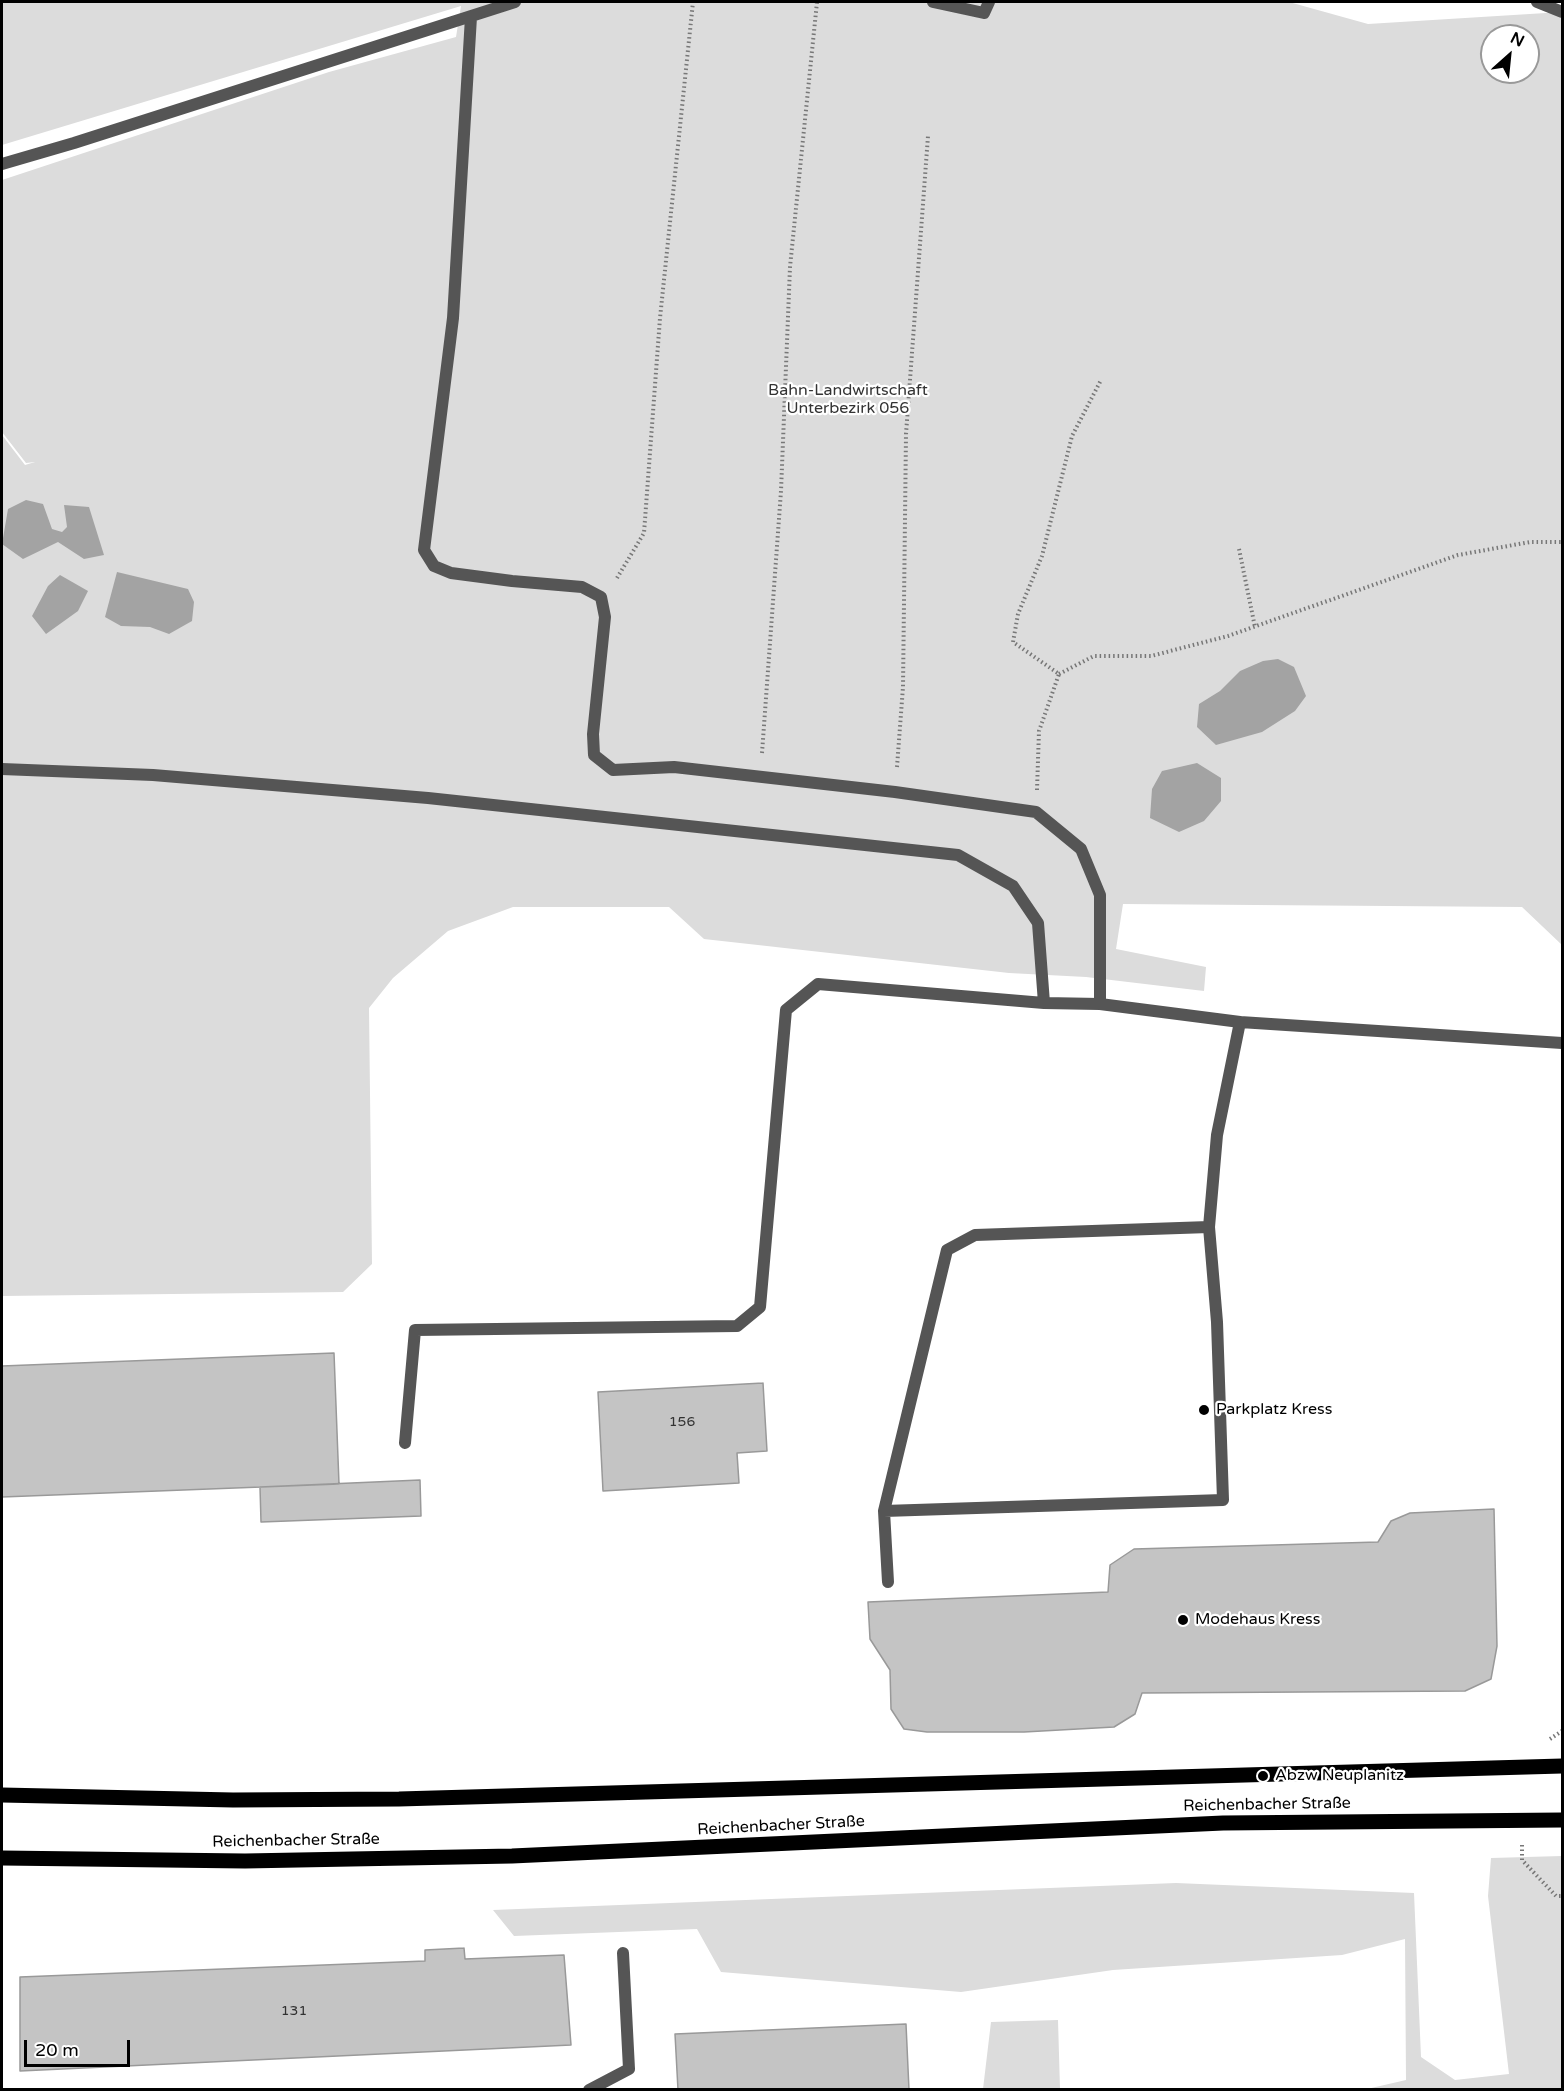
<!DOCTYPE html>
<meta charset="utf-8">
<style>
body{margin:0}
#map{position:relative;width:1564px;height:2091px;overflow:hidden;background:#fff;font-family:"Varela Round",sans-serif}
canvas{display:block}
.frame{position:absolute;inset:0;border:3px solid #000;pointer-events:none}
.north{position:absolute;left:1480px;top:24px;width:60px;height:60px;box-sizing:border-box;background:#fff;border:2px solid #999;border-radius:50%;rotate:27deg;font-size:16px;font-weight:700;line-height:24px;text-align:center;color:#000}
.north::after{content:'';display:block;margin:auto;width:21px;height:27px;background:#000;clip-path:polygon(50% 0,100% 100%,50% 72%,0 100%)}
.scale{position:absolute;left:24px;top:2040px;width:106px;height:27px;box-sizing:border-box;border:3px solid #000;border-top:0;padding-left:8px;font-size:18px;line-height:21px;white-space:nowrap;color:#000;-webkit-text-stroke:4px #fff;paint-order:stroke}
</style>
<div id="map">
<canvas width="1564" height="2091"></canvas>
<div class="frame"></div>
<div class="north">N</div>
<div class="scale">20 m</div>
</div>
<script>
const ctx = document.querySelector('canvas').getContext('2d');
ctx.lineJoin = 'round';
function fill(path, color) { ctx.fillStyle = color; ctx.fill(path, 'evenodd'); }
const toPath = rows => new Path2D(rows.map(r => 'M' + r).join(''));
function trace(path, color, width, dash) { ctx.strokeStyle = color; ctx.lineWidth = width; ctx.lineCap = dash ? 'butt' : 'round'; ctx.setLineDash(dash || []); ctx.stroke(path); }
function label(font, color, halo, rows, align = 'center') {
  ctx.font = font + ' "Varela Round",sans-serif'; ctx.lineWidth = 4.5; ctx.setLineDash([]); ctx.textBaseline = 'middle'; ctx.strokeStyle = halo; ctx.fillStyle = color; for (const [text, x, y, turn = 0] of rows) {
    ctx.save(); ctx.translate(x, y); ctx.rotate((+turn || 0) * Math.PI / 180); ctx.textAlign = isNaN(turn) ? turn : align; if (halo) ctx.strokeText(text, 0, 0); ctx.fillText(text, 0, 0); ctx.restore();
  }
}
const green = toPath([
 [2,2,1289,2,1368,24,1562,12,1562,945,1522,907,1123,904,1116,949,1206,967,1204,991,1086,977,1009,973,704,939,669,907,513,907,448,931,393,978,369,1008,372,1264,343,1292,2,1296,2,435,25,465,35,462,26,463,2,432,2,180,329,72,456,37,461,6,2,145],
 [1492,36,1528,36,1528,72,1492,72],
 [1562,1856,1562,2089,1367,2089,1406,2080,1405,1939,1342,1955,1113,1970,961,1992,721,1972,697,1929,514,1936,493,1910,1176,1883,1414,1893,1421,2057,1455,2080,1509,2074,1488,1896,1491,1858],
 [1058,2020,1060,2089,983,2089,991,2022]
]);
const water = toPath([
 [26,500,43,504,52,529,62,532,67,527,64,505,89,507,104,555,84,559,58,542,23,559,2,544,8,509],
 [117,572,188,589,194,602,192,621,169,634,150,627,121,626,105,617],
 [60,575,88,591,78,611,46,634,32,616,48,586],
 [1278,659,1294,667,1306,696,1295,711,1262,732,1216,745,1197,727,1199,704,1220,691,1240,671,1263,661],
 [1197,763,1221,778,1221,801,1204,821,1179,832,1150,818,1152,789,1162,771]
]);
const building = toPath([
 [334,1353,339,1484,2,1497,2,1366,334,1353],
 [763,1383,767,1451,737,1453,739,1483,603,1491,598,1392,763,1383],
 [420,1480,421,1516,261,1522,260,1487,420,1480],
 [1494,1509,1497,1646,1491,1679,1465,1691,1142,1693,1135,1714,1114,1727,1024,1732,927,1732,904,1729,891,1709,890,1670,870,1639,868,1602,1108,1592,1110,1565,1134,1549,1378,1542,1391,1521,1410,1513,1494,1509],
 [464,1948,465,1959,564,1955,571,2045,20,2071,20,1977,425,1961,425,1950,464,1948],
 [906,2024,909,2090,678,2090,675,2034,906,2024]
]);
const path = toPath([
 [1239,549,1255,627],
 [617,578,644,533,660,318,693,2],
 [1059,674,1094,656,1151,656,1228,636,1458,555,1530,542,1562,542],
 [762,753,781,491,790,267,817,2],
 [897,767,903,687,906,434,928,136],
 [1037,790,1039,731,1059,674,1013,642,1018,614,1042,556,1072,436,1101,380],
 [1550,1739,1562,1731],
 [1522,1845,1522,1860,1556,1896,1562,1896]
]);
const lane = toPath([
 [933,2,984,13,989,2],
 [1537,2,1562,12],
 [471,17,453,318,424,550,434,566,451,573,512,581,582,587,601,597,605,617,593,734,594,755,613,770,674,767,895,792,1036,812,1081,849,1100,895,1100,1004],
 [2,164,74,143,515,2],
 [2,769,153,775,428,798,958,855,1013,886,1038,923,1044,1003,1100,1004,1240,1022,1562,1043],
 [405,1443,415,1330,737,1326,760,1307,786,1010,818,984,1044,1003],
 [884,1511,1223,1500,1217,1322,1209,1227,1217,1135,1240,1022],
 [888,1582,884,1511,947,1250,975,1235,1209,1227],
 [589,2090,629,2069,623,1953]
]);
const primary = toPath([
 [2,1795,233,1800,399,1799,1562,1766],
 [2,1858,245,1861,512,1856,1223,1823,1562,1820]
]);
const markers = [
 [1204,1410,6,"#000"],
 [1183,1620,6,"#000"],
 [1263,1776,6,"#000"]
];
const numberNames = [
 ["156",682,1422],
 ["131",294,2011]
];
const parkNames = [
 ["Bahn-Landwirtschaft",848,391],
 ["Unterbezirk 056",848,409]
];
const poiNames = [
 ["Parkplatz Kress",1216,1410],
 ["Modehaus Kress",1195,1620],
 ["Abzw Neuplanitz",1275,1776]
];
const streetNames = [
 ["Reichenbacher Straße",1267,1805,-1],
 ["Reichenbacher Straße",781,1826,-3],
 ["Reichenbacher Straße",296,1841,-1]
];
fill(green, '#dcdcdc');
fill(water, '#a3a3a3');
fill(building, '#c4c4c4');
trace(building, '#999', 1.5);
trace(path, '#777', 4, [1.5, 3]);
trace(lane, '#555', 12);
trace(primary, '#000', 15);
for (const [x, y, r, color] of markers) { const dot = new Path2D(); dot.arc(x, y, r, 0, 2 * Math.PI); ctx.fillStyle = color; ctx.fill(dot); trace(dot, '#fff', 2); }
label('14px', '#313131', null, numberNames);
label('16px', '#333', '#fff', parkNames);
label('16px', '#000', '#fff', poiNames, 'left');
label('16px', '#000', '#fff', streetNames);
</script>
